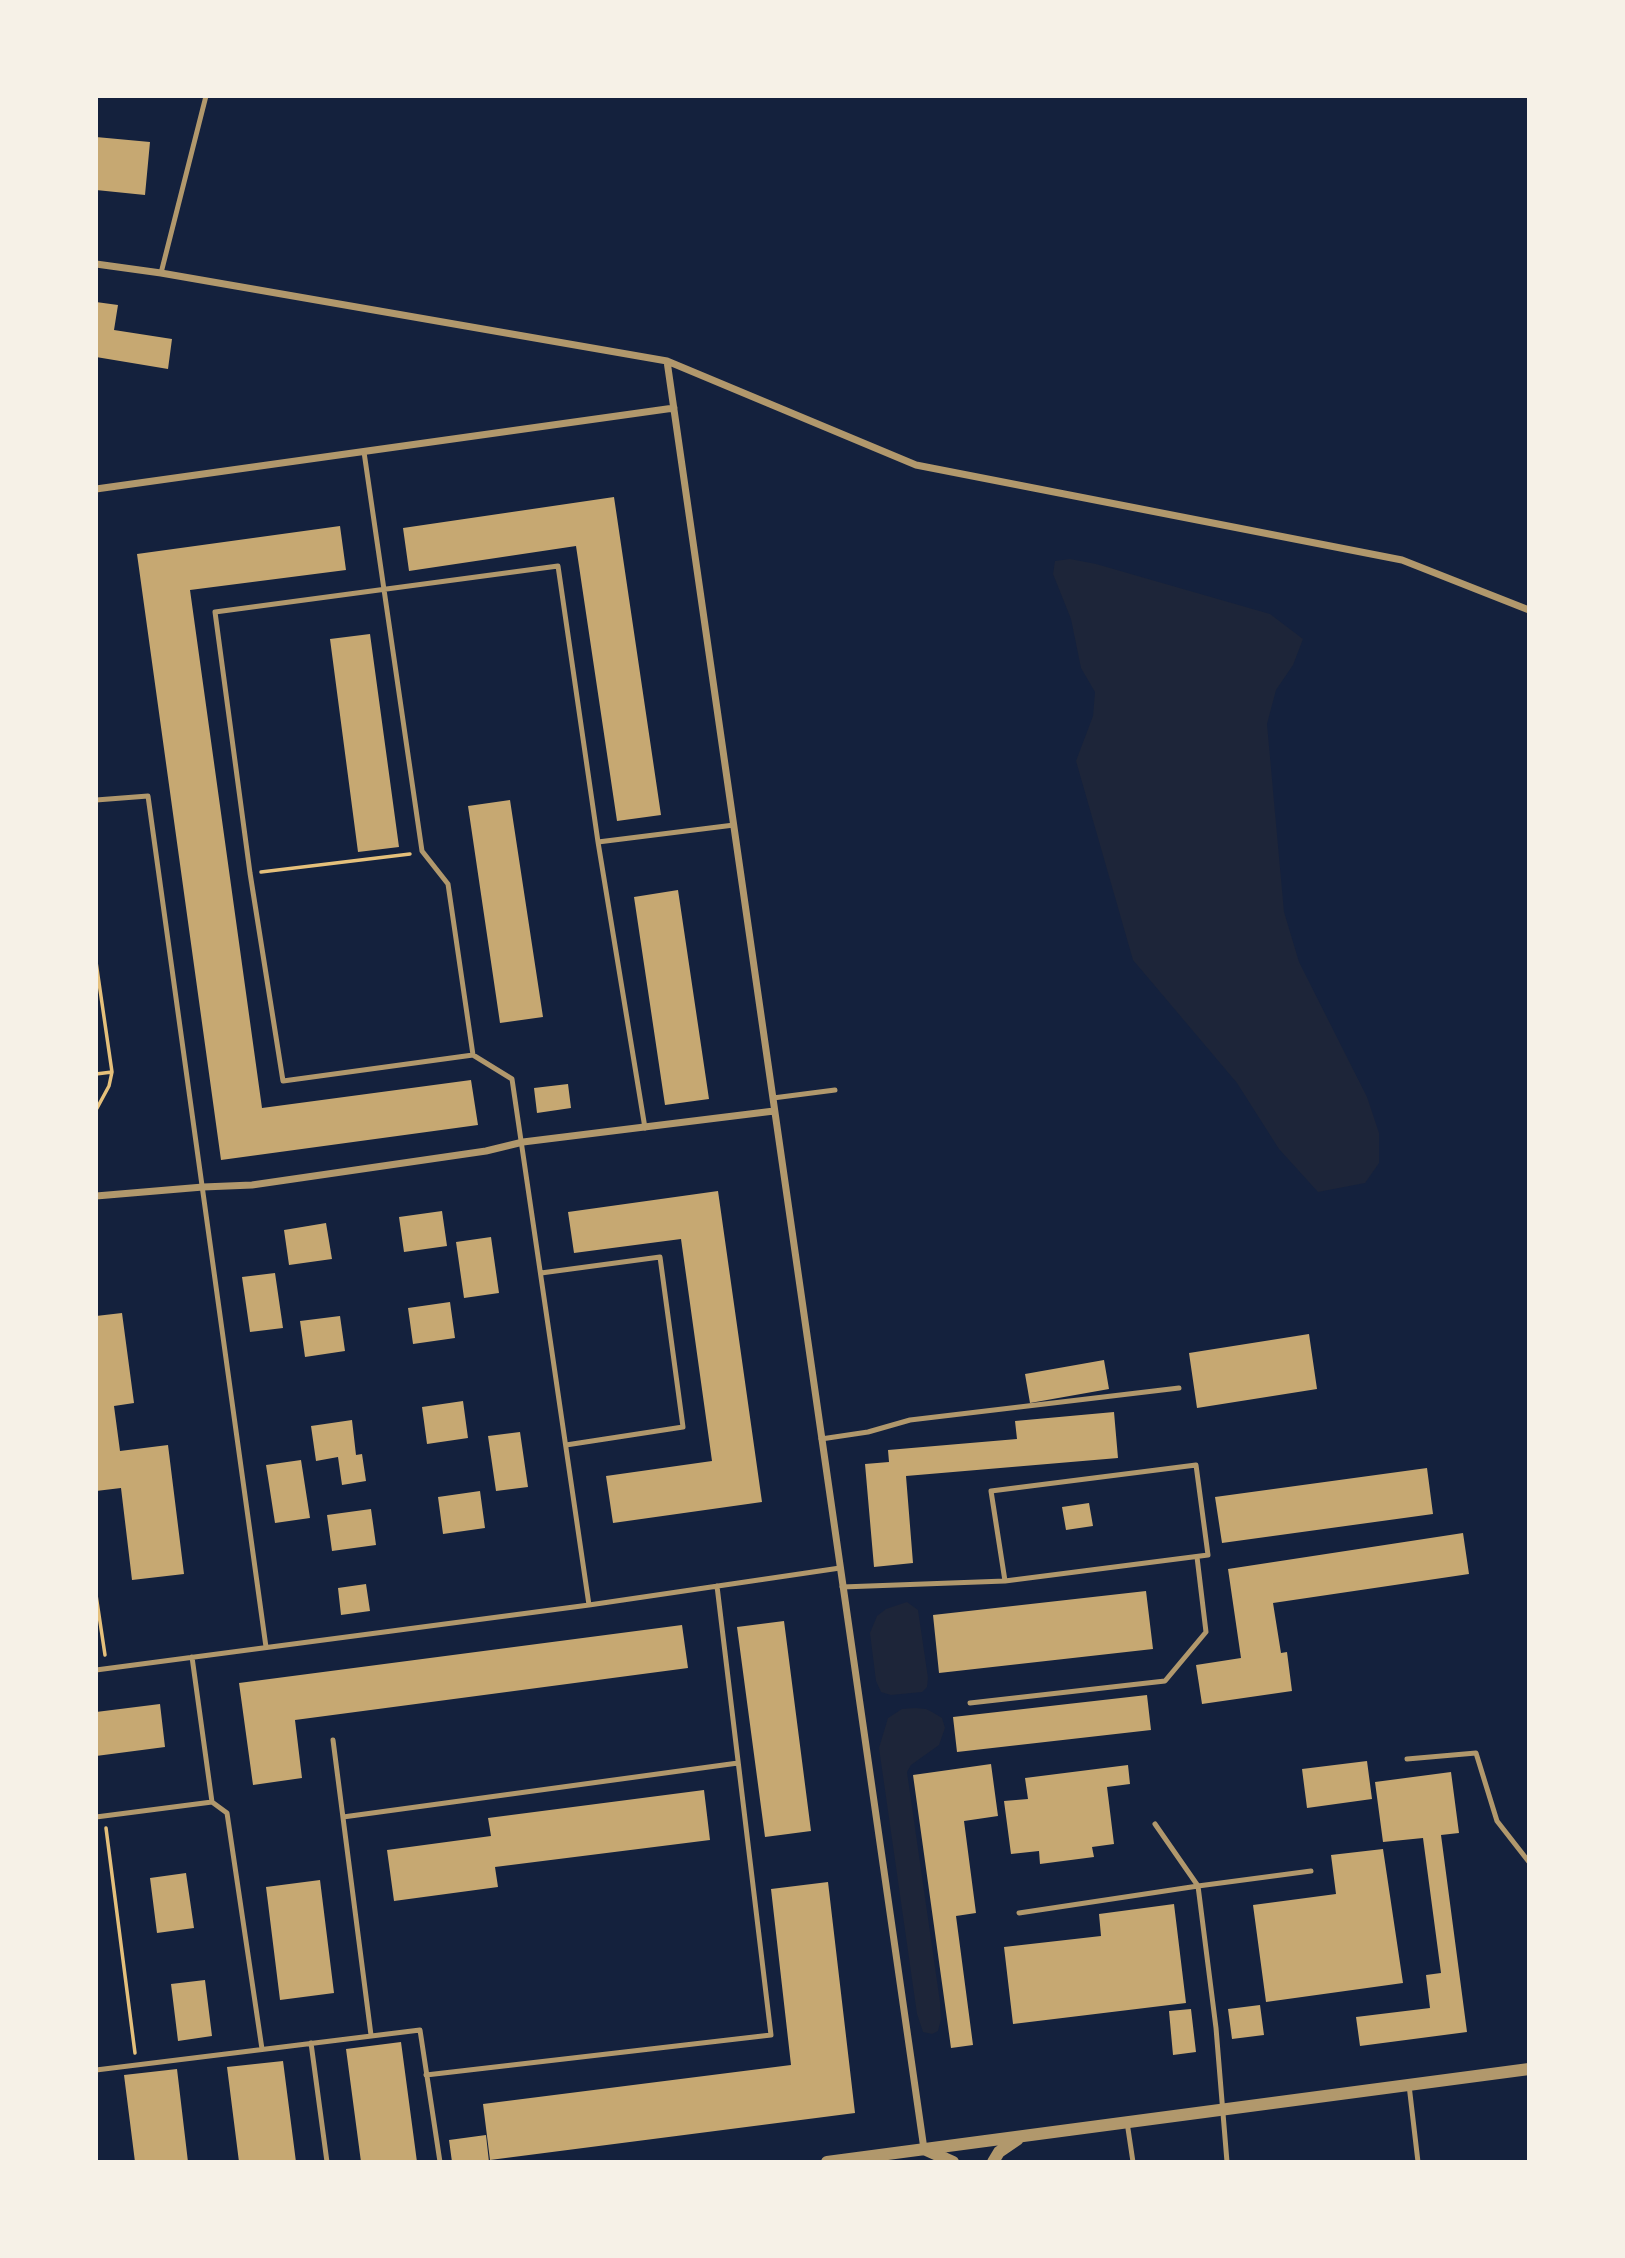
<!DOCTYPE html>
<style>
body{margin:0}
#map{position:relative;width:1625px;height:2258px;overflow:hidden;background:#14213d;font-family:Manrope,sans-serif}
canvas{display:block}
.frame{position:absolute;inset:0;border:98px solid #f6f1e7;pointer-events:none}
</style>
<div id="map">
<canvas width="1625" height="2258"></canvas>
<div class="frame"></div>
</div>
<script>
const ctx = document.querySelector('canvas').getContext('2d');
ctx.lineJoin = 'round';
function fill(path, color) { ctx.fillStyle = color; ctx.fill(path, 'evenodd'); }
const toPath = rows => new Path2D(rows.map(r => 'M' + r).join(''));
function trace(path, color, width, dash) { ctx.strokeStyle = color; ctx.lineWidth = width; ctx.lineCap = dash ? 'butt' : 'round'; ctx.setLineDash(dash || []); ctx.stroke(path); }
const green = toPath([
 [1070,559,1096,564,1270,614,1303,639,1293,665,1276,690,1267,724,1284,912,1299,962,1367,1097,1379,1133,1379,1163,1365,1183,1318,1192,1279,1149,1237,1083,1133,960,1076,761,1093,716,1095,692,1081,668,1071,619,1053,574,1055,561],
 [907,1602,918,1610,928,1678,927,1687,922,1692,891,1695,881,1692,876,1681,870,1633,877,1616,886,1609],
 [915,1708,926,1709,932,1712,942,1718,945,1728,939,1745,911,1765,907,1772,940,2002,941,2019,938,2031,932,2034,923,2032,917,2014,879,1748,888,1718,902,1709]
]);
const building = toPath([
 [96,137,150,142,145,195,96,190],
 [96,302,118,305,114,330,172,339,168,369,96,357],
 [614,497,661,815,617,821,576,546,409,571,403,528],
 [340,526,346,570,190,590,262,1108,471,1080,478,1125,221,1160,137,554],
 [370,634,399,847,358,852,330,639],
 [510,800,543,1017,500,1023,468,806],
 [678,890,709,1099,665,1105,634,897],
 [568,1084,571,1108,537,1113,534,1088],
 [718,1191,762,1502,613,1523,606,1476,712,1461,681,1239,574,1253,568,1212],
 [442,1211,447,1246,404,1252,399,1217],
 [326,1223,332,1259,289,1265,284,1230],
 [491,1237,499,1293,464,1298,456,1242],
 [275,1273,283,1328,250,1332,242,1277],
 [450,1302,455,1338,413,1344,408,1308],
 [122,1313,134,1403,114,1406,120,1451,168,1445,184,1574,132,1580,121,1488,96,1491,96,1316],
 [340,1316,345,1351,305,1357,300,1321],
 [1309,1334,1317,1389,1197,1408,1189,1353],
 [1104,1360,1109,1389,1030,1403,1025,1374],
 [463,1401,468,1438,427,1444,422,1407],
 [1114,1412,1118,1458,906,1476,913,1563,874,1567,865,1464,889,1462,888,1450,1017,1439,1015,1421],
 [352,1420,356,1455,362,1454,366,1481,342,1485,338,1457,316,1461,311,1426],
 [520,1432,528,1487,496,1491,488,1436],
 [301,1460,310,1518,275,1523,266,1465],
 [1427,1468,1433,1514,1222,1543,1215,1497],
 [480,1491,485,1528,443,1534,438,1497],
 [1089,1503,1093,1526,1066,1530,1062,1507],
 [371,1509,376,1545,332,1551,327,1515],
 [1463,1533,1469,1574,1273,1603,1281,1653,1287,1652,1292,1691,1202,1704,1196,1665,1241,1658,1228,1569],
 [366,1584,370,1611,341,1615,338,1588],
 [1146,1591,1153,1649,939,1673,933,1615],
 [784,1621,811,1831,765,1837,737,1627],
 [682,1625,688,1668,295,1720,302,1778,253,1785,239,1683],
 [1147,1695,1151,1730,957,1752,953,1717],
 [160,1704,165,1747,96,1756,96,1712],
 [1367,1761,1372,1799,1307,1808,1302,1769],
 [991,1764,998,1816,964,1821,976,1913,956,1916,973,2045,951,2048,913,1775],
 [1128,1765,1130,1784,1107,1787,1114,1844,1092,1847,1094,1857,1040,1864,1039,1851,1011,1854,1004,1801,1028,1799,1025,1778],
 [1451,1772,1459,1833,1441,1835,1467,2032,1360,2046,1356,2017,1430,2008,1426,1975,1441,1973,1423,1838,1383,1842,1375,1782],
 [704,1790,710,1840,495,1867,498,1887,394,1901,387,1850,491,1836,488,1818],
 [1383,1849,1403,1983,1266,2002,1253,1905,1336,1894,1331,1855],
 [186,1873,194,1928,157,1933,150,1878],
 [320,1880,334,1993,280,2000,266,1887],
 [828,1882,855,2113,490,2160,483,2104,791,2065,771,1889],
 [1174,1904,1186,2003,1013,2024,1004,1947,1101,1936,1099,1914],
 [205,1980,212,2036,178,2041,171,1984],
 [1260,2005,1264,2035,1232,2039,1228,2009],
 [1191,2009,1196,2052,1173,2055,1169,2011],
 [401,2042,417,2162,361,2162,346,2049],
 [283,2061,296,2162,239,2162,227,2067],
 [177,2069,188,2162,135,2162,124,2075],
 [486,2135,489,2162,452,2162,449,2140]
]);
const path = toPath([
 [261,872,410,854],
 [96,962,112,1072,109,1086,96,1110],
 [96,1074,112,1072],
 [96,1595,105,1655],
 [106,1828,135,2053]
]);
const service = toPath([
 [161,273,206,96],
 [364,452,422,851,448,884,473,1055,512,1079,589,1605,840,1568],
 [96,800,148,796,266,1647],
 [598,842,734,825],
 [473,1055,283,1081,250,873,215,612,558,566,598,842,645,1128],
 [773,1098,835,1090],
 [541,1273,660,1257,683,1427,566,1445],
 [821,1439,868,1432,910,1420,1179,1388],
 [842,1587,1005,1581,1208,1555,1196,1465,991,1491,1005,1581],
 [96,1670,589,1605],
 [970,1703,1165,1681,1206,1632,1197,1557],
 [333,1740,371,2035],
 [1407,1759,1476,1753,1497,1821,1529,1862],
 [212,1802,227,1813,262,2049],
 [96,1817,212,1802,192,1657],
 [343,1817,738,1763],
 [1155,1824,1198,1886,1216,2028,1227,2162],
 [1019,1913,1198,1886,1311,1871],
 [311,2043,327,2162],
 [96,2070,420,2030,440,2162],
 [426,2075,771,2035,717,1586],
 [1409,2085,1418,2162],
 [1127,2122,1133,2162]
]);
const minor = toPath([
 [96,264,161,273,667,361,916,465,1402,560,1529,610],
 [667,361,924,2149],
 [96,489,674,408],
 [96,1196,203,1187,252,1185,486,1151,523,1142,774,1111]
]);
const tertiary = toPath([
 [924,2149,953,2162],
 [827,2162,1529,2069],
 [993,2162,999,2152,1018,2139]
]);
fill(green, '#1d2539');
fill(building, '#c6a872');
trace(path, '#e5c07b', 3.5);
trace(service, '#b1986c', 5);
trace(minor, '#b1986c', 7);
trace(tertiary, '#b1986c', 12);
</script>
